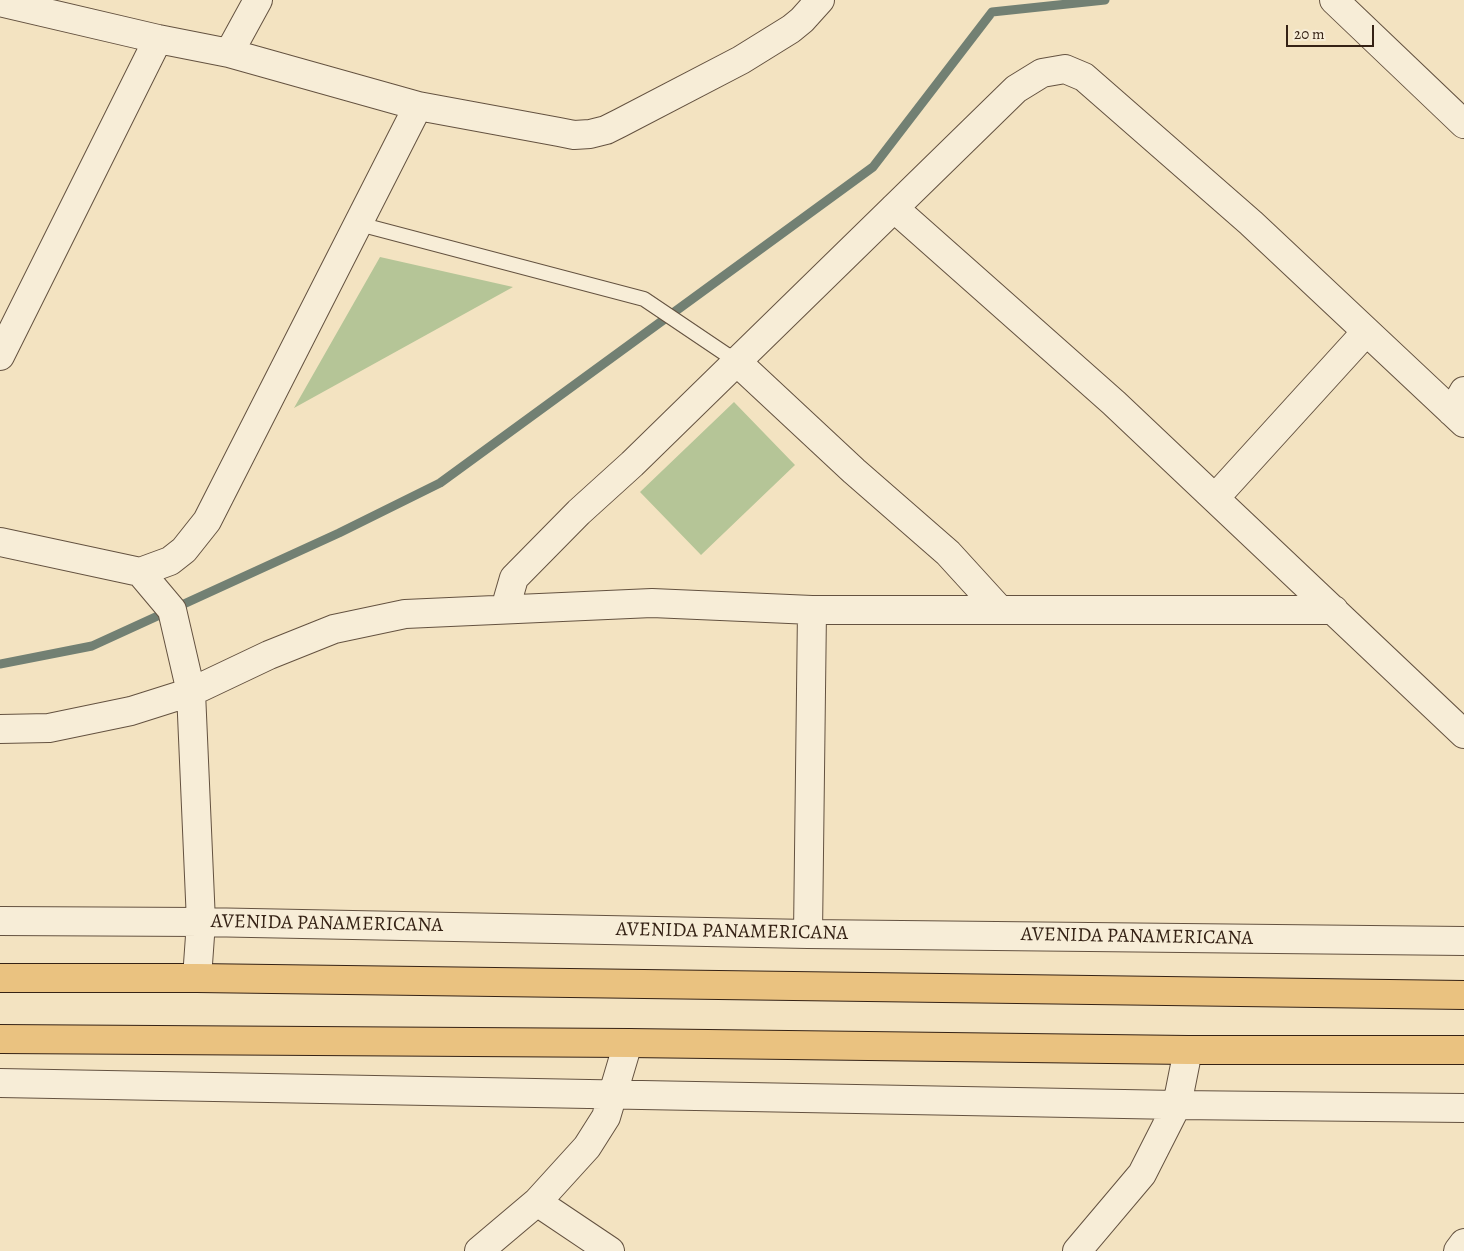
<!DOCTYPE html>
<style>
body{margin:0}
#map{position:relative;width:1464px;height:1251px;overflow:hidden;background:#f3e3c1;font-family:Alegreya,serif}
canvas{display:block}
.scale{position:absolute;left:1286px;top:25px;width:88px;height:22px;box-sizing:border-box;border:2px solid #352215;border-top:0;padding-left:6px;font-size:15px;line-height:18px;white-space:nowrap;color:#352215;-webkit-text-stroke:4px #f7edd7;paint-order:stroke}
</style>
<div id="map">
<canvas width="1464" height="1251"></canvas>
<div class="scale">20 m</div>
</div>
<script>
const ctx = document.querySelector('canvas').getContext('2d');
ctx.lineJoin = 'round';
function fill(path, color) { ctx.fillStyle = color; ctx.fill(path, 'evenodd'); }
const toPath = rows => new Path2D(rows.map(r => 'M' + r).join(''));
function trace(path, color, width, dash) { ctx.strokeStyle = color; ctx.lineWidth = width; ctx.lineCap = dash ? 'butt' : 'round'; ctx.setLineDash(dash || []); ctx.stroke(path); }
function label(font, color, halo, rows, align = 'center') {
  ctx.font = font + ' Alegreya,serif'; ctx.lineWidth = 4; ctx.setLineDash([]); ctx.textBaseline = 'middle'; ctx.strokeStyle = halo; ctx.fillStyle = color; for (const [text, x, y, turn = 0] of rows) {
    ctx.save(); ctx.translate(x, y); ctx.rotate((+turn || 0) * Math.PI / 180); ctx.textAlign = isNaN(turn) ? turn : align; if (halo) ctx.strokeText(text, 0, 0); ctx.fillText(text, 0, 0); ctx.restore();
  }
}
const green = toPath([
 [380,257,513,287,294,408],
 [734,402,795,465,701,555,640,492]
]);
const stream = toPath([
 [0,664,92,646,339,533,440,483,873,167,992,12,1105,0]
]);
const lane = toPath([
 [359,224,644,299,736,361]
]);
const street = toPath([
 [1334,0,1464,124],
 [0,2,158,39,229,53,258,0],
 [229,53,418,106,559,132,574,135,590,134,606,130,620,123,741,60,791,29,802,20,820,0],
 [894,208,1114,403,1464,734],
 [0,356,158,39],
 [736,361,854,471,948,553,1000,610],
 [1452,412,1464,391],
 [1215,498,1366,332],
 [0,542,140,572,172,610,191,692,201,922,197,978],
 [140,572,170,561,184,550,207,521,418,106],
 [505,609,514,578,579,512,632,464,1016,89,1042,73,1065,69,1084,77,1251,223,1464,423],
 [0,729,49,728,131,711,191,692,269,655,334,629,405,614,652,603,812,610,1334,610],
 [0,921,201,922,808,934,1464,941],
 [808,934,812,610],
 [0,1083,1177,1105,1464,1108],
 [537,1202,610,1251],
 [479,1251,537,1202,587,1147,606,1117,628,1043],
 [1077,1251,1142,1174,1177,1105,1188,1050],
 [1458,1251,1464,1243]
]);
const highway = toPath([
 [0,978,197,978,1464,995],
 [0,1039,628,1043,1188,1050,1464,1050]
]);
const streetNames = [
 ["AVENIDA PANAMERICANA",327,924,1],
 ["AVENIDA PANAMERICANA",732,932,1],
 ["AVENIDA PANAMERICANA",1137,937,1]
];
fill(green, '#b5c597');
trace(stream, '#728073', 9);
trace(lane, '#645240', 16);
trace(street, '#645240', 30);
trace(highway, '#352215', 30);
trace(lane, '#f7edd7', 14);
trace(street, '#f7edd7', 28);
trace(highway, '#eac280', 28);
label('20px', '#352215', '#f7edd7', streetNames);
</script>
